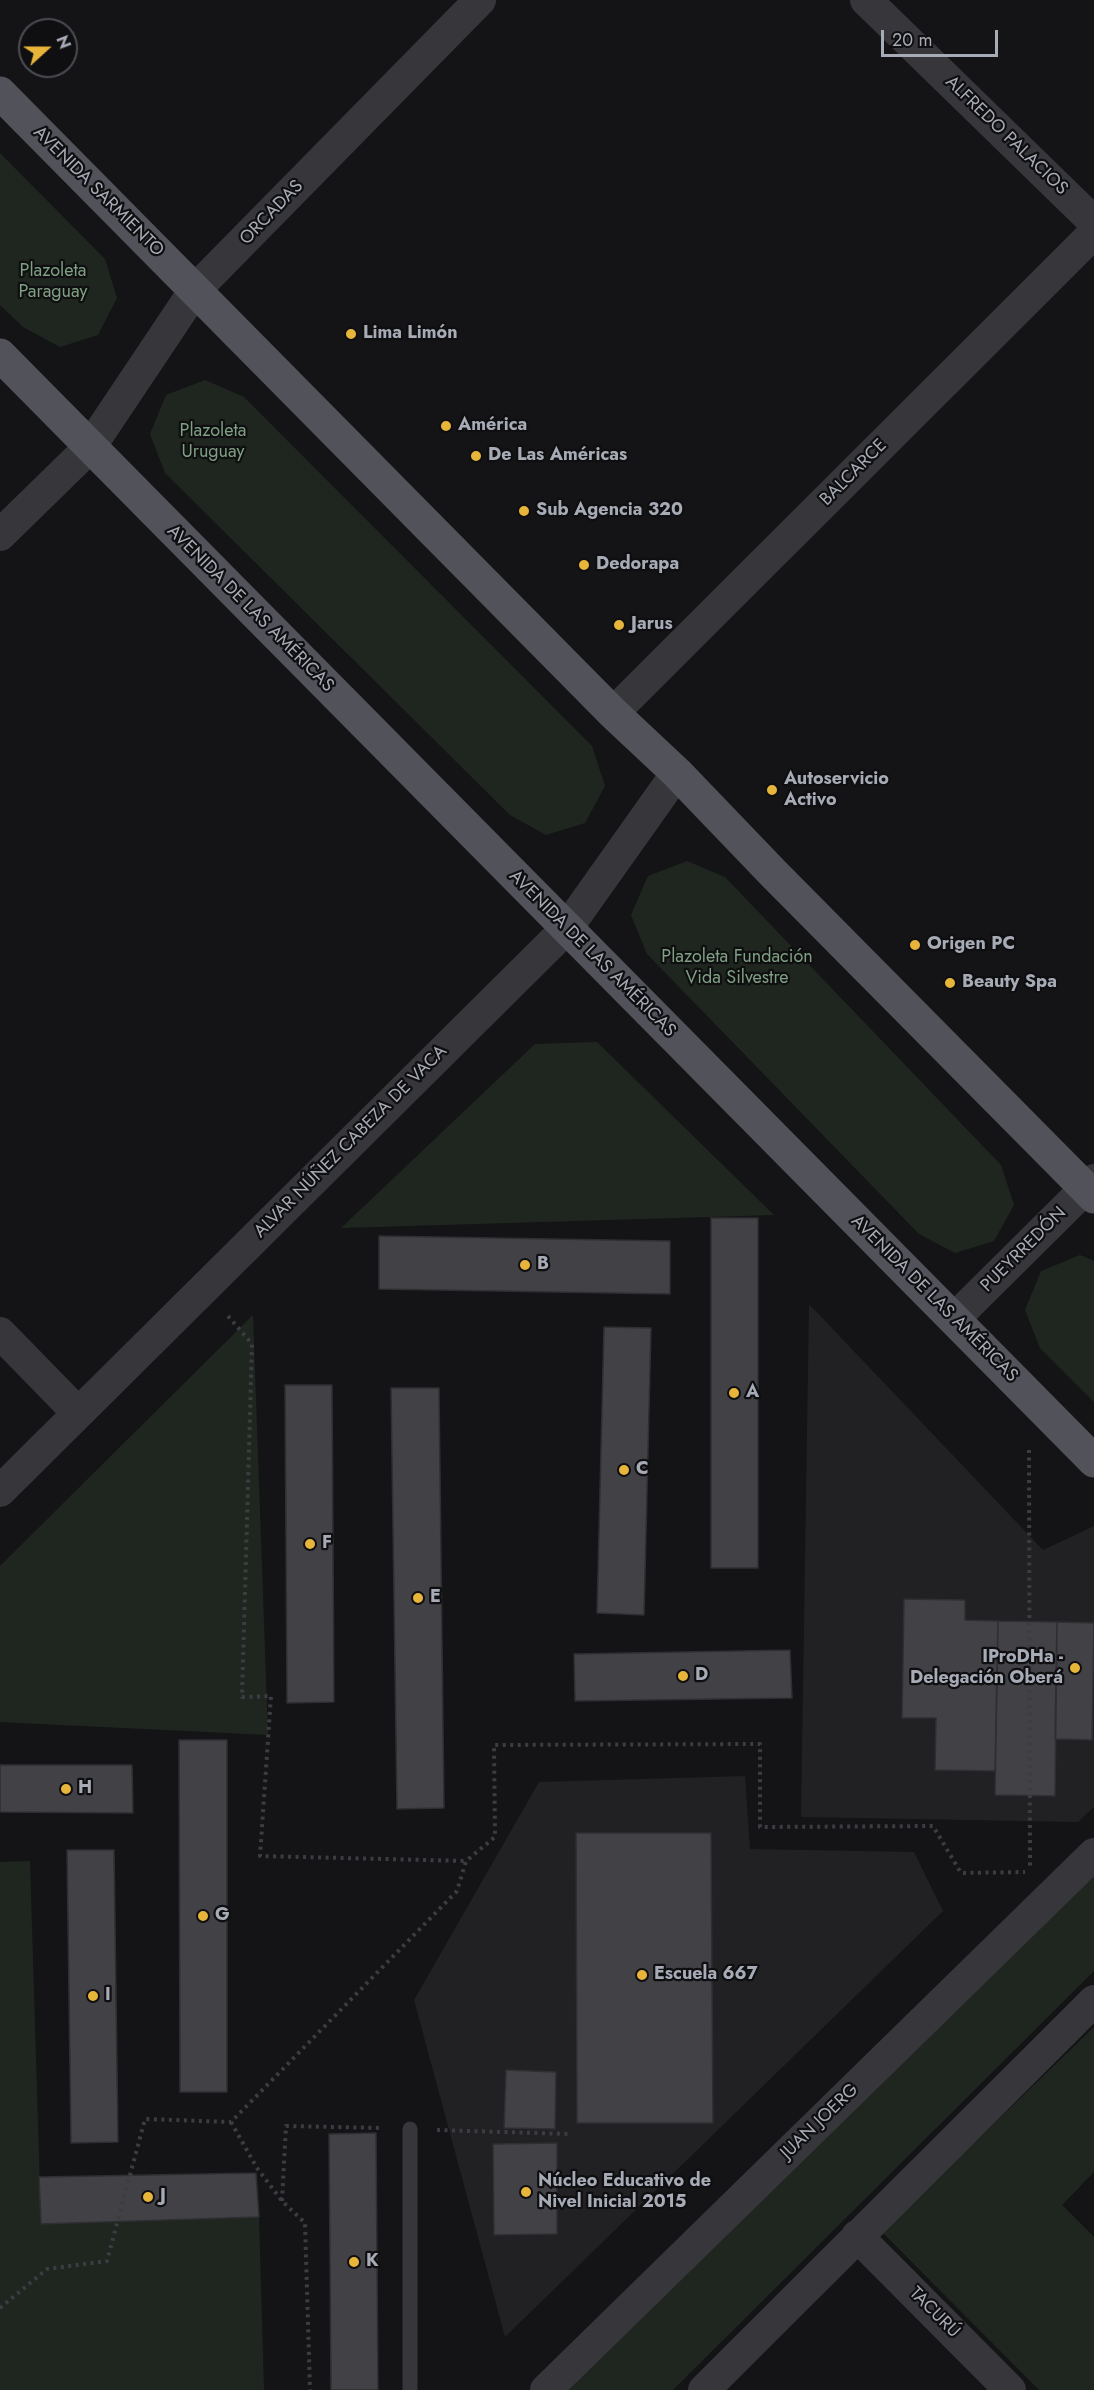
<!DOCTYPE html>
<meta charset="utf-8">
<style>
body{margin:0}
#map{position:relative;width:1094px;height:2390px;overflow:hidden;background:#141416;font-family:Jost,sans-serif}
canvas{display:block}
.north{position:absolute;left:18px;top:18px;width:60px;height:60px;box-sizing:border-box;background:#0f0f11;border:2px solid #4c4d53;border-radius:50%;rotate:69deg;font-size:16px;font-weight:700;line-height:24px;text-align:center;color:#a7abb5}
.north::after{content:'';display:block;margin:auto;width:21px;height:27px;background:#e8b53b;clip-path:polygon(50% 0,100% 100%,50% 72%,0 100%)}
.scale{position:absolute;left:881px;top:30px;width:117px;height:27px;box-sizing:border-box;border:3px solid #a7abb5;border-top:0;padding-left:8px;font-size:18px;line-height:21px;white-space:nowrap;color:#a7abb5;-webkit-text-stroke:4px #0f0f11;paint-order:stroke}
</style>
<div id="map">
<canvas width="1094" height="2390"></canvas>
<div class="north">N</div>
<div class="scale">20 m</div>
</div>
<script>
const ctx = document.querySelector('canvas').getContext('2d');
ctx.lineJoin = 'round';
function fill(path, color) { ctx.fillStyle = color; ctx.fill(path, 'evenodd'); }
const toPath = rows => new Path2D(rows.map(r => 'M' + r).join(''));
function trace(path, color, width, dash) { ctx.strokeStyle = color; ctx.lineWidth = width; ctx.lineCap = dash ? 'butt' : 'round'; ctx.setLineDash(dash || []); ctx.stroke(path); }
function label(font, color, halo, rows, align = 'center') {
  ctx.font = font + ' Jost,sans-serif'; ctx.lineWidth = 4.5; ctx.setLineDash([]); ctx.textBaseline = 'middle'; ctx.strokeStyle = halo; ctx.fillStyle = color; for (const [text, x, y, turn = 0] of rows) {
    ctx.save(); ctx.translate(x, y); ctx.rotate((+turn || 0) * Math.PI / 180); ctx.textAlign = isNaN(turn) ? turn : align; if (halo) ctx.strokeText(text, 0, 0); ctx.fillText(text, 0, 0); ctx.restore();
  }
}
const built = toPath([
 [809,1304,1043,1550,1094,1526,1094,1807,1078,1822,801,1817],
 [745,1776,750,1849,914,1852,943,1911,505,2337,414,2000,539,1782]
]);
const green = toPath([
 [0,153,105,259,117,298,98,335,60,347,23,327,0,305],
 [205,380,244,397,592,746,605,786,585,823,546,835,510,815,165,473,150,434,166,395],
 [687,861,725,877,1001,1165,1014,1205,994,1241,955,1253,919,1234,647,954,631,915,648,876],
 [597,1042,774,1215,341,1228,535,1044],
 [1080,1255,1094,1261,1094,1402,1040,1348,1025,1310,1041,1271],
 [253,1315,268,1735,0,1722,0,1566],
 [30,1861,41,2223,259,2217,264,2390,0,2390,0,1862],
 [1094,1875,1094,1971,673,2390,569,2390],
 [1094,2027,1094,2172,1062,2205,1094,2237,1094,2390,1039,2390,882,2232]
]);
const building = toPath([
 [711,1218,758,1218,758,1568,711,1568,711,1218],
 [379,1236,670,1241,670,1294,379,1289,379,1236],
 [604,1327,651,1328,644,1615,597,1613,604,1327],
 [285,1385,332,1385,334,1702,287,1703,285,1385],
 [391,1388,439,1388,444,1808,397,1809,391,1388],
 [904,1599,965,1600,965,1620,998,1621,995,1771,935,1770,936,1718,902,1718,904,1599],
 [998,1621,1057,1622,1055,1796,995,1795,998,1621],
 [1057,1622,1094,1623,1092,1740,1055,1739,1057,1622],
 [790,1650,792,1698,575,1701,574,1654,790,1650],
 [179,1740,227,1740,227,2092,180,2092,179,1740],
 [0,1765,132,1765,133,1813,0,1812,0,1765],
 [576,1833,711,1833,713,2123,577,2123,576,1833],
 [67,1850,114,1850,118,2142,71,2143,67,1850],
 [506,2070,556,2072,555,2129,504,2128,506,2070],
 [376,2133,378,2390,331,2390,329,2134,376,2133],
 [557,2143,557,2234,494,2235,493,2144,557,2143],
 [256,2173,259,2217,41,2224,39,2177,256,2173]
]);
const path = toPath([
 [228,1316,252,1344,242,1697,271,1696,260,1856,466,1861],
 [1029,1450,1030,1866],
 [231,2122,257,2168,282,2201,305,2223,310,2390],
 [437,2130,570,2134],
 [282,2201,286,2126,382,2128],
 [0,2308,47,2269,107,2261,145,2119,231,2122,457,1891,466,1861,495,1837,494,1745,760,1744,760,1827,933,1826,961,1873,1025,1872]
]);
const lane = toPath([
 [410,2129,410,2390]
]);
const street = toPath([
 [866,0,1094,222],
 [0,535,90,447,195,290,480,0],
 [613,713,1094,233],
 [954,1319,1094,1180],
 [0,1333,78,1413],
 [0,1491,567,928,677,773],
 [857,2236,1010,2390],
 [546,2390,1094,1854],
 [704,2390,1094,2001]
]);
const primary = toPath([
 [0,93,613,713,677,773,773,873,1094,1197],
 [0,355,1094,1461]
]);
const markers = [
 [351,334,6,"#e8b53b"],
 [446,426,6,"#e8b53b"],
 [476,456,6,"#e8b53b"],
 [524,511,6,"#e8b53b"],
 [584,565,6,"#e8b53b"],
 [619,625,6,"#e8b53b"],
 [772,790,6,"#e8b53b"],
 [915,945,6,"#e8b53b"],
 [950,983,6,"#e8b53b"],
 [525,1265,6,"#e8b53b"],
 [734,1393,6,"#e8b53b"],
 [624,1470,6,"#e8b53b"],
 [310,1544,6,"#e8b53b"],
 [418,1598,6,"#e8b53b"],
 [1075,1668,6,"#e8b53b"],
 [683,1676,6,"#e8b53b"],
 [66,1789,6,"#e8b53b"],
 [203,1916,6,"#e8b53b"],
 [642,1975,6,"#e8b53b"],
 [93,1996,6,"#e8b53b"],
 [526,2192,6,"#e8b53b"],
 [148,2197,6,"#e8b53b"],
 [354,2262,6,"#e8b53b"]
];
const streetNames = [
 ["ALFREDO PALACIOS",1006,136,44],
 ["AVENIDA SARMIENTO",98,192,45],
 ["ORCADAS",272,213,-46],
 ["BALCARCE",854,473,-45],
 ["AVENIDA DE LAS AMÉRICAS",250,609,45],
 ["AVENIDA DE LAS AMÉRICAS",592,954,45],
 ["ALVAR NÚÑEZ CABEZA DE VACA",351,1142,-45],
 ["PUEYRREDÓN",1024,1250,-45],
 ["AVENIDA DE LAS AMÉRICAS",934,1299,45],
 ["JUAN JOERG",820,2122,-44],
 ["TACURÚ",934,2313,45]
];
const parkNames = [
 ["Plazoleta",53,272],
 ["Paraguay",53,293],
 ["Plazoleta",213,432],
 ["Uruguay",213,453],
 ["Plazoleta Fundación",737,958],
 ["Vida Silvestre",737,979]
];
const poiNames = [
 ["Lima Limón",363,334],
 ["América",458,426],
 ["De Las Américas",488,456],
 ["Sub Agencia 320",536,511],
 ["Dedorapa",596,565],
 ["Jarus",631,625],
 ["Autoservicio",784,780],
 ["Activo",784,801],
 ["Origen PC",927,945],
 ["Beauty Spa",962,983],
 ["B",537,1265],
 ["A",746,1393],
 ["C",636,1470],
 ["F",322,1544],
 ["E",430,1598],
 ["IProDHa -",1063,1658,"right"],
 ["Delegación Oberá",1063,1679,"right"],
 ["D",695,1676],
 ["H",78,1789],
 ["G",215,1916],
 ["Escuela 667",654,1975],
 ["I",105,1996],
 ["Núcleo Educativo de",538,2182],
 ["Nivel Inicial 2015",538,2203],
 ["J",160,2197],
 ["K",366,2262]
];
fill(built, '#212023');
fill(green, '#1f2620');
fill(building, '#414146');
trace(building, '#2f2e32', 1.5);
trace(path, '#3c3d42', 4, [3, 4.5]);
trace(lane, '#36363b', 15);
trace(street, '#36363b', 32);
trace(primary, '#52535a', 33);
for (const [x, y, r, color] of markers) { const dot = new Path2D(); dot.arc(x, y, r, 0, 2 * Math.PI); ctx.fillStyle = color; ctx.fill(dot); trace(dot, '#0f0f11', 2); }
label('18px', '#a7abb5', '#0f0f11', streetNames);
label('18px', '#7fa082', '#0f0f11', parkNames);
label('bold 18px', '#a7abb5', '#0f0f11', poiNames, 'left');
</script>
